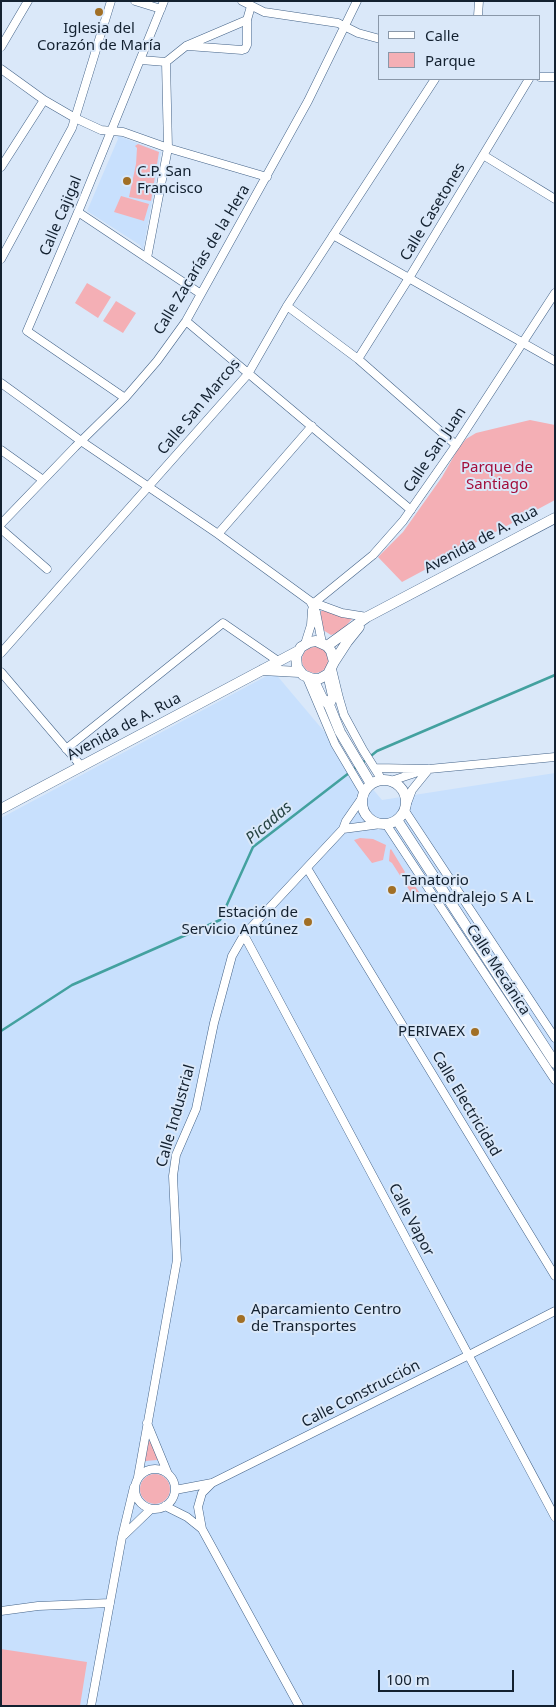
<!DOCTYPE html>
<meta charset="utf-8">
<style>
body{margin:0}
#map{position:relative;width:556px;height:1707px;overflow:hidden;background:#dae8f9;font-family:"Noto Sans",sans-serif}
canvas{display:block}
.frame{position:absolute;inset:0;border:2px solid #132130;pointer-events:none}
.legend{position:absolute;left:378px;top:15px;width:162px;height:65px;box-sizing:border-box;background:#dae8f9;border:1px solid #8a98a9;margin:0;padding:6px 9px;list-style:none;font-size:15px;color:#132130}
.legend li{display:flex;align-items:center;gap:10px;height:25px}
.legend b{width:25px;border:1px solid #8a98a9}
.scale{position:absolute;left:378px;top:1670px;width:136px;height:22px;box-sizing:border-box;border:2px solid #132130;border-top:0;padding-left:6px;font-size:15px;line-height:18px;white-space:nowrap;color:#132130;-webkit-text-stroke:4px #dae8f9;paint-order:stroke}
</style>
<div id="map">
<canvas width="556" height="1707"></canvas>
<div class="frame"></div>
<ul class="legend">
<li><b style="height:6px;background:#fff"></b>Calle</li>
<li><b style="height:14px;background:#f4afb5"></b>Parque</li>
</ul>
<div class="scale">100 m</div>
</div>
<script>
const ctx = document.querySelector('canvas').getContext('2d');
ctx.lineJoin = 'round';
function fill(path, color) { ctx.fillStyle = color; ctx.fill(path, 'evenodd'); }
const toPath = rows => new Path2D(rows.map(r => 'M' + r).join(''));
function trace(path, color, width, dash) { ctx.strokeStyle = color; ctx.lineWidth = width; ctx.lineCap = dash ? 'butt' : 'round'; ctx.setLineDash(dash || []); ctx.stroke(path); }
function label(font, color, halo, rows, align = 'center') {
  ctx.font = font + ' "Noto Sans",sans-serif'; ctx.lineWidth = 4; ctx.setLineDash([]); ctx.textBaseline = 'middle'; ctx.strokeStyle = halo; ctx.fillStyle = color; for (const [text, x, y, turn = 0] of rows) {
    ctx.save(); ctx.translate(x, y); ctx.rotate((+turn || 0) * Math.PI / 180); ctx.textAlign = isNaN(turn) ? turn : align; if (halo) ctx.strokeText(text, 0, 0); ctx.fillText(text, 0, 0); ctx.restore();
  }
}
const built = toPath([
 [116,135,161,152,143,251,140,245,87,211,118,139],
 [274,672,382,800,555,773,555,1706,1,1706,1,818]
]);
const green = toPath([
 [138,144,159,152,151,201,129,197,136,164,137,148,135,146],
 [121,196,149,204,144,221,114,212],
 [87,283,111,297,98,318,75,303],
 [116,301,136,313,123,333,103,321],
 [530,420,555,425,555,500,402,582,378,557,403,532,442,477,458,449,466,439,476,433],
 [325,610,353,618,340,632,331,635,323,630,321,622,321,611],
 '302 660a13 13 0 1 1 26 0a13 13 0 1 1-26 0Z',
 [360,838,373,839,386,845,383,860,372,863,354,840],
 [391,849,405,872,401,877,392,863,389,861,390,850],
 [409,877,421,895,415,899,404,882],
 [148,1441,152,1441,160,1458,157,1460,145,1461,143,1460],
 '140 1489a15 15 0 1 1 30 0a15 15 0 1 1-30 0Z',
 [1,1649,87,1662,80,1706,1,1706]
]);
const stream = toPath([
 [362,763,377,751,555,675],
 [1,1031,72,985,220,920,253,847,358,766]
]);
const minor = toPath([
 [135,1,161,9],
 [242,1,264,12,338,23,358,33,380,39],
 [478,16,479,1],
 [188,46,242,50,245,49,247,45,247,20],
 [1,47,28,1],
 [141,60,166,62,186,46,247,20,251,6],
 [1,69,44,100,75,118,101,130,123,132,168,148,267,177],
 [540,77,555,77],
 [483,155,555,199],
 [1,167,44,100],
 [78,212,201,294],
 [333,235,555,361],
 [147,258,168,148,166,62],
 [1,259,72,128,111,1],
 [287,306,358,359,456,445],
 [186,321,411,510],
 [358,359,409,278,529,79],
 [1,383,81,441,218,534,310,601,316,612,322,643],
 [125,398,27,331,81,205,164,1],
 [1,450,43,480],
 [1,524,75,447,125,398,157,361,186,321,308,101,357,1],
 [1,529,47,569],
 [218,534,312,426],
 [312,602,342,613,367,617],
 [314,603,373,555,403,521,456,445,555,293],
 [305,644,311,625,312,610],
 [1,653,248,374,287,306,435,79],
 [332,669,339,698,344,715,363,750,382,780],
 [1,672,82,767],
 [307,678,335,744,364,793],
 [66,749,223,623,278,661],
 [375,768,429,769,555,757],
 [391,781,424,770],
 [406,806,412,790,429,769],
 [405,811,555,1038],
 [386,824,555,1080],
 [343,829,381,824],
 [307,868,555,1276],
 [244,935,555,1517],
 [147,1423,168,1474],
 '135 1489a20 20 0 1 1 40 0a20 20 0 1 1-40 0Z',
 [138,1477,177,1260,173,1176,176,1155,196,1109,214,1023,232,956,244,935,343,829,346,821,362,798],
 [212,1483,202,1493,198,1507,202,1529,299,1706],
 [175,1490,212,1483,469,1355,555,1311],
 [165,1506,187,1517,202,1529],
 [124,1535,151,1509],
 [1,1611,38,1606,110,1603],
 [91,1706,122,1537,134,1487]
]);
const tertiary = toPath([
 [327,646,367,617,555,518],
 [334,662,347,642,359,627],
 [262,670,299,672],
 [328,674,333,696,329,705],
 [313,679,319,679,328,674,334,662,331,651,327,646,316,641,310,642,301,647,296,656,297,667,303,675,313,679,322,698,329,705,340,732,371,784],
 '362 802a22 22 0 1 1 44 0a22 22 0 1 1-44 0Z',
 [1,809,298,651],
 [397,820,555,1063]
]);
const markers = [
 [99,12,5,"#a16f25"],
 [127,181,5,"#a16f25"],
 [392,890,5,"#a16f25"],
 [308,922,5,"#a16f25"],
 [475,1032,5,"#a16f25"],
 [241,1319,5,"#a16f25"]
];
const poiNames = [
 ["Iglesia del",99,29,"center"],
 ["Corazón de María",99,46,"center"],
 ["C.P. San",137,172],
 ["Francisco",137,189],
 ["Tanatorio",402,881],
 ["Almendralejo S A L",402,898],
 ["Estación de",298,913,"right"],
 ["Servicio Antúnez",298,930,"right"],
 ["PERIVAEX",465,1032,"right"],
 ["Aparcamiento Centro",251,1310],
 ["de Transportes",251,1327]
];
const streetNames = [
 ["Calle Casetones",433,212,-59],
 ["Calle Cajigal",61,216,-67],
 ["Calle Zacarías de la Hera",202,260,-59],
 ["Calle San Marcos",199,407,-50],
 ["Calle San Juan",435,450,-56],
 ["Avenida de A. Rua",481,540,-28],
 ["Avenida de A. Rua",124,727,-28],
 ["Calle Mecánica",498,970,57],
 ["Calle Electricidad",466,1104,59],
 ["Calle Industrial",176,1116,-74],
 ["Calle Vapor",411,1220,62],
 ["Calle Construcción",361,1394,-27]
];
const parkNames = [
 ["Parque de",497,468],
 ["Santiago",497,485]
];
const waterNames = [
 ["Picadas",269,823,-41]
];
fill(built, '#c8e0fd');
fill(green, '#f4afb5');
trace(stream, '#43a19f', 2.5);
trace(minor, '#446388', 9);
trace(tertiary, '#446388', 11);
trace(minor, '#fff', 8);
trace(tertiary, '#fff', 10);
for (const [x, y, r, color] of markers) { const dot = new Path2D(); dot.arc(x, y, r, 0, 2 * Math.PI); ctx.fillStyle = color; ctx.fill(dot); trace(dot, '#dae8f9', 2); }
label('15px', '#132130', '#dae8f9', poiNames, 'left');
label('15px', '#132130', '#dae8f9', streetNames);
label('15px', '#a30d3b', '#dae8f9', parkNames);
label('italic 16px', '#264443', '#dae8f9', waterNames);
</script>
